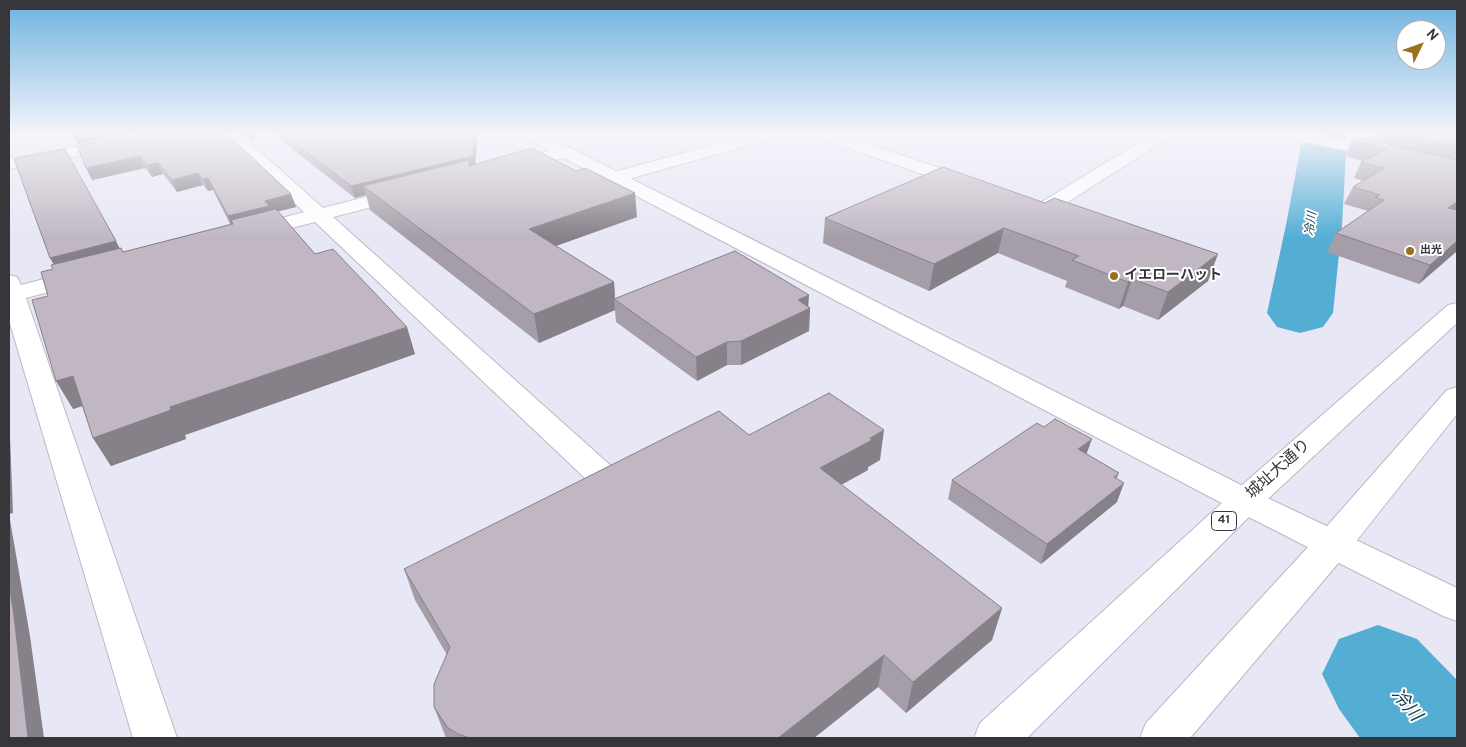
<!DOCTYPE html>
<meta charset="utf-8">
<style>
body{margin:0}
#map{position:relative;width:1466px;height:747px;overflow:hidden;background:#e8e7f5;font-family:Overpass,sans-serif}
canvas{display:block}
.frame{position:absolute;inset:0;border:10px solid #37363b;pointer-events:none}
.north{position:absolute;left:1396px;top:20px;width:50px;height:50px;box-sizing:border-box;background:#fff;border:1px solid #afafb1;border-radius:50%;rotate:48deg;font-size:14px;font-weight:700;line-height:20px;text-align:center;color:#37363b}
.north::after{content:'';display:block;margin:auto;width:18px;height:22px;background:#9b711f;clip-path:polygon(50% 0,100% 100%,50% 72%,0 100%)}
</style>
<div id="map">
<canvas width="1466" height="747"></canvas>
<div class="frame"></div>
<div class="north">N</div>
</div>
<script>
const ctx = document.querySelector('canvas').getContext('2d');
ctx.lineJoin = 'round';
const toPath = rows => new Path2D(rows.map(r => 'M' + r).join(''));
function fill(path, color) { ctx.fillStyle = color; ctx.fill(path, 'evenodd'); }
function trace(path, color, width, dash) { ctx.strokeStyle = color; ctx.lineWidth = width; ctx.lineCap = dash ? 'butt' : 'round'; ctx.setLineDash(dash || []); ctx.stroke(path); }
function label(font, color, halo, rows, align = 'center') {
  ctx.font = font + ' Overpass,"Noto Sans JP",sans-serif'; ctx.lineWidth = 4; ctx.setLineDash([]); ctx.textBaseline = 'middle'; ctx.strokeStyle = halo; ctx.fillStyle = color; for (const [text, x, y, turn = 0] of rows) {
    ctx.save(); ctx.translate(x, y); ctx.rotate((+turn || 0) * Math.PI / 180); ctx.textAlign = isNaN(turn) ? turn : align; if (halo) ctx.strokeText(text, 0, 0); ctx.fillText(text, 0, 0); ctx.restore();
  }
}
const river = toPath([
 [1303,134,1347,134,1342,225,1333,313,1323,327,1300,333,1277,327,1267,313,1286,225,1303,134],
 [1378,625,1417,639,1457,680,1457,738,1360,738,1339,709,1322,674,1339,639,1378,625]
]);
const minor = toPath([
 [144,134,177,134,175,137,169,139,9,169,9,159,144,134],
 [223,134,240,134,323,208,404,187,411,189,414,193,411,197,333,217,610,465,615,473,610,481,599,484,588,481,315,222,252,238,245,236,242,232,245,228,304,212,223,134],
 [754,134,779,134,777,137,622,181,616,182,610,181,607,177,610,173,754,134],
 [815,134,838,134,976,180,978,184,976,188,969,190,962,188,817,137,815,134],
 [1153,134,1172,134,1170,137,1049,214,1042,216,1035,214,1016,207,1013,203,1016,199,1023,197,1040,203,1153,134],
 [1281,134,1313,134,1362,143,1457,167,1457,177,1361,153,1289,139,1283,137,1281,134],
 [565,147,571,148,574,152,571,156,511,171,505,170,502,166,505,162,565,147],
 [82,269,90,271,93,276,90,281,26,298,177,738,133,738,9,320,9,275,17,277,21,285,82,269]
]);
const tertiary = toPath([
 [522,134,542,134,1257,493,1457,588,1457,621,1443,616,1233,509,524,137,522,134]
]);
const trunk = toPath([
 [1457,303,1457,323,1257,509,1027,738,974,738,980,723,1233,493,1448,305,1457,303],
 [1457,387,1457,414,1346,554,1190,738,1140,738,1146,723,1320,534,1447,390,1457,387]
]);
const wall = toPath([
 [143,134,291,194,296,207,278,211,315,254,415,354,185,435,186,439,111,466,93,438,82,406,73,409,48,296,53,269,120,248,123,252,230,224,213,190,208,191,203,185,177,192,163,174,152,177,145,168,92,180],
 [242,134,260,134,252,142],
 [273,134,486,134,476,136,477,139,475,164,637,217,556,246,614,282,615,299,808,306,810,308,809,331,741,365,727,365,697,381,616,322,615,310,539,343,370,210,366,195,355,198],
 [1376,134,1457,134,1457,251,1419,284,1327,252,1336,233,1368,211,1344,204,1353,187,1363,181,1354,178,1361,162,1363,161,1345,156,1352,140,1373,141],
 [943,167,1208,281,1158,320,1123,306,1119,309,1065,287,1067,281,998,253,929,291,823,243,825,218],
 [749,435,880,460,868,467,868,470,841,485,1002,608,992,640,906,713,878,687,814,738,446,738,434,707,447,655,415,600,404,569],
 [1087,454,1119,473,1117,478,1117,502,1041,564,948,499,952,480]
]);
const shadedWall = toPath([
 [72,134,132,134,78,144],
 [249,134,260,134,252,142],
 [472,134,486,134,476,136,477,139,475,168,363,186,366,195,355,198,351,186],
 [140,156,145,168,92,180,86,168],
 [158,163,163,174,152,177,147,165],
 [198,173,203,185,177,192,172,180],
 [208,178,213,190,208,191,203,179],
 [635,193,637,217,533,254,529,229],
 [291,194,296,207,272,213,233,229,228,216,265,201],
 [1457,202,1457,214,1448,208],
 [1004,228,998,253,929,291,934,264],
 [116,241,124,257,59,274,50,258],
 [1457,241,1457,251,1419,284,1430,265],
 [1218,254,1208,281,1158,320,1168,292],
 [1132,279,1123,306,1119,309,1128,282],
 [614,282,615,300,614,299,615,310,539,343,534,314],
 [809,295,808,309,810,308,809,331,741,365,741,341,798,300],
 [407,327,415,354,185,435,186,439,111,466,93,438,170,407],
 [727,342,727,365,697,381,696,357],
 [73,376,89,404,73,409,56,381],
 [884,430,880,460,868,467,868,470,817,498,820,468],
 [9,432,10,435,13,513,9,514,30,636,44,738,28,738,9,583],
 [1092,439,1085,458,1078,449],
 [1124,483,1117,502,1041,564,1047,544],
 [1002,608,992,640,906,713,913,682],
 [884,655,878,687,814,738,778,738]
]);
const building = toPath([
 [143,134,227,134,291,194,265,201,269,206,228,216,208,178,203,179,198,173,172,180,158,163,147,165,140,156,86,168,77,146,143,134],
 [283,134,474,134,473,156,351,186,283,134],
 [1402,134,1457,134,1457,147,1402,134],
 [1358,137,1457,160,1457,202,1448,208,1457,210,1457,241,1430,265,1336,233,1384,200,1375,197,1380,195,1353,187,1384,168,1361,162,1386,149,1352,140,1358,137],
 [532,148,576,171,585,168,635,193,529,229,614,282,534,314,363,186,469,160,469,166,532,148],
 [65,149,116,241,50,258,14,159,65,149],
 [943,167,1045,203,1054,198,1218,254,1168,292,1132,279,1128,282,1072,260,1079,256,1004,228,934,264,825,218,943,167],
 [276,209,315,254,333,249,407,327,170,407,171,410,93,438,73,376,56,381,32,300,48,296,41,272,53,269,51,265,121,248,123,252,233,224,231,220,276,209],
 [735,251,809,295,798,300,810,308,741,341,727,342,696,357,614,299,735,251],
 [829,393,884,430,870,438,872,440,820,468,1002,608,913,682,884,655,778,738,470,738,458,734,447,727,434,707,434,684,450,647,404,569,719,411,749,435,829,393],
 [1055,419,1092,439,1078,449,1119,473,1114,477,1124,483,1047,544,952,480,1037,423,1044,427,1055,419],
 [9,583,14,616,28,738,9,738,9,583]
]);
const markers = [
 [1410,251,5,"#9b711f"],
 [1114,276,5,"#9b711f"]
];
const farPoinames = [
 ["出光",1420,251]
];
const farWaternames = [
 ["冷川",1312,224,-82]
];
const shields = [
 [1224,521,25]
];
const shieldNames = [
 ["41",1224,521]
];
const poiNames = [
 ["イエローハット",1124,276]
];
const nearStreetnames = [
 ["城址大通り",1279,470,-42]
];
const nearWaternames = [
 ["冷川",1405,706,50]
];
fill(river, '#54aed4');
trace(minor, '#bab9c6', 2);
trace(tertiary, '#bab9c6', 2);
trace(trunk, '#bab9c6', 2);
fill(minor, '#fff');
fill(tertiary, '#fff');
fill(trunk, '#fff');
fill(wall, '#a59da7');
fill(shadedWall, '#868088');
fill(building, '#c0b7c2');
trace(building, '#868088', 1);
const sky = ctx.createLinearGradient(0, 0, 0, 238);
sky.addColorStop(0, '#6db2e0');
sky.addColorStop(0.56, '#f5f4fa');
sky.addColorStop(1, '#f5f4fa00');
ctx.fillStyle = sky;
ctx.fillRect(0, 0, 1466, 238);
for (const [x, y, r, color] of markers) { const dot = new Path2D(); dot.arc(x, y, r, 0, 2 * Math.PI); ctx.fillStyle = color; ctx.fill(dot); trace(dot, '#fff', 2); }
label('bold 11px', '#37363b', '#fff', farPoinames, 'left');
label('italic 12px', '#143c4c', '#fff', farWaternames);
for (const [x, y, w] of shields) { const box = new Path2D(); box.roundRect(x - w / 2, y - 9.5, w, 19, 4); ctx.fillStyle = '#fff'; ctx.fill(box); trace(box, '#37363b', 1); }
label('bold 12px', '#37363b', null, shieldNames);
label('bold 14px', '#37363b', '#fff', poiNames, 'left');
label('16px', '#37363b', '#fff', nearStreetnames);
label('italic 18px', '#143c4c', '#fff', nearWaternames);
</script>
